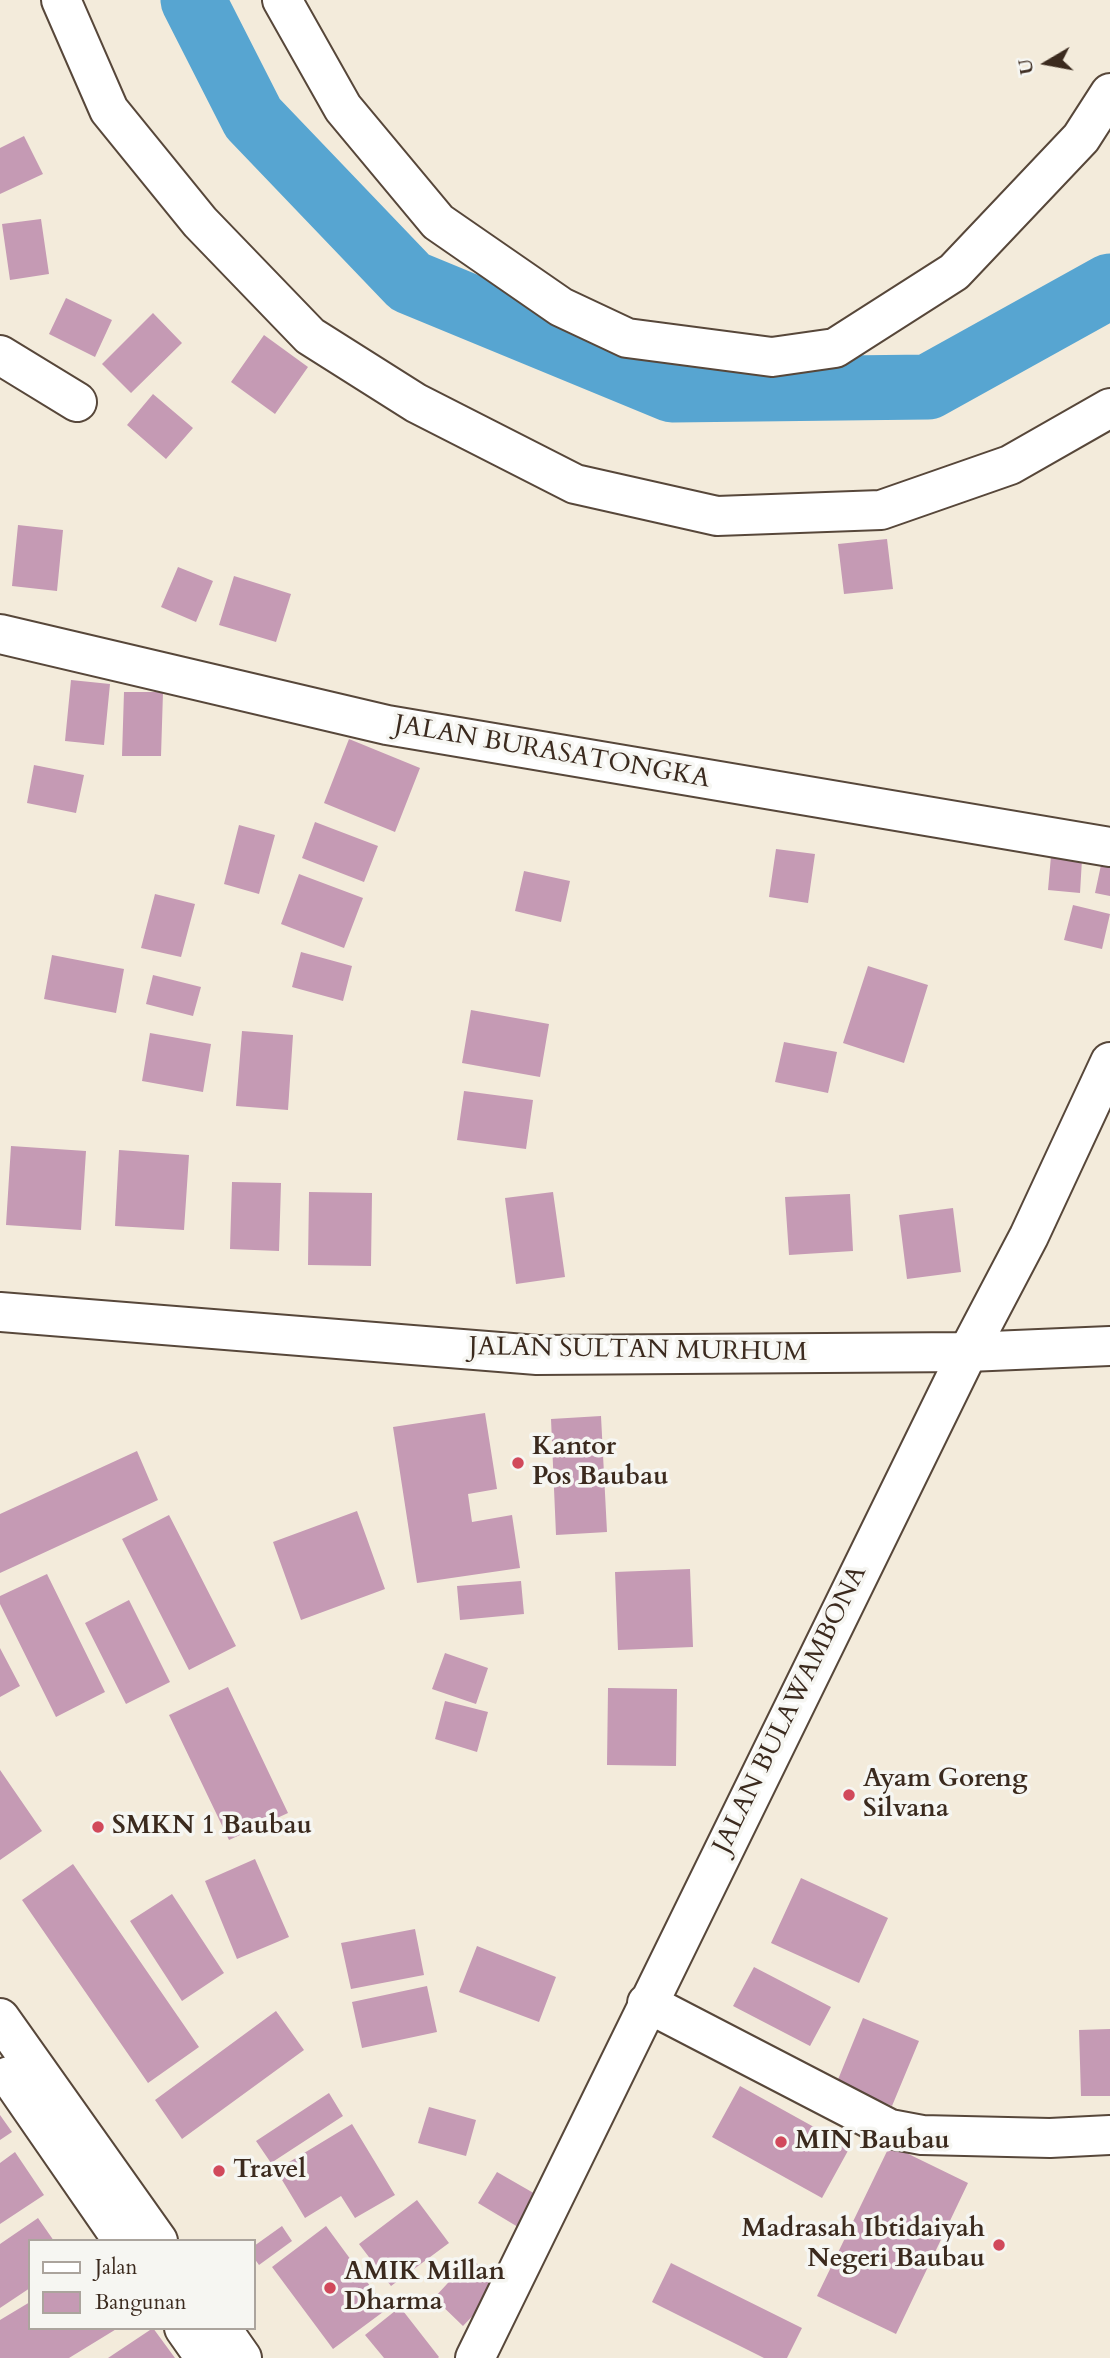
<!DOCTYPE html>
<style>
body{margin:0}
#map{position:relative;width:1110px;height:2358px;overflow:hidden;background:#f3ebdb;font-family:Cardo,serif}
canvas{display:block}
.legend{position:absolute;left:28px;top:2239px;width:228px;height:91px;box-sizing:border-box;background:#f6f6f2;border:2px solid #aba49d;margin:0;padding:9px 12px;list-style:none;font-size:21px;color:#3b2a1e}
.legend li{display:flex;align-items:center;gap:14px;height:35px}
.legend b{width:35px;border:2px solid #aba49d}
.north{position:absolute;left:1012px;top:28px;width:70px;height:70px;-webkit-text-stroke:5px #f6f6f2;paint-order:stroke;rotate:260deg;font-size:19px;font-weight:700;line-height:28px;text-align:center;color:#3b2a1e}
.north::after{content:'';display:block;margin:auto;width:24px;height:32px;background:#3b2a1e;clip-path:polygon(50% 0,100% 100%,50% 72%,0 100%)}
</style>
<div id="map">
<canvas width="1110" height="2358"></canvas>
<ul class="legend">
<li><b style="height:9px;background:#fff"></b>Jalan</li>
<li><b style="height:19px;background:#c59ab4"></b>Bangunan</li>
</ul>
<div class="north">U</div>
</div>
<script>
const ctx = document.querySelector('canvas').getContext('2d');
ctx.lineJoin = 'round';
const toPath = rows => new Path2D(rows.map(r => 'M' + r).join(''));
function trace(path, color, width, dash) { ctx.strokeStyle = color; ctx.lineWidth = width; ctx.lineCap = dash ? 'butt' : 'round'; ctx.setLineDash(dash || []); ctx.stroke(path); }
function fill(path, color) { ctx.fillStyle = color; ctx.fill(path, 'evenodd'); }
function label(font, color, halo, rows, align = 'center') {
  ctx.font = font + ' Cardo,serif'; ctx.lineWidth = 7; ctx.setLineDash([]); ctx.textBaseline = 'middle'; ctx.strokeStyle = halo; ctx.fillStyle = color; for (const [text, x, y, turn = 0] of rows) {
    ctx.save(); ctx.translate(x, y); ctx.rotate((+turn || 0) * Math.PI / 180); ctx.textAlign = isNaN(turn) ? turn : align; if (halo) ctx.strokeText(text, 0, 0); ctx.fillText(text, 0, 0); ctx.restore();
  }
}
const river = toPath([
 [193,0,253,118,410,282,672,390,928,387,1110,286]
]);
const building = toPath([
 [24,136,43,174,0,194,0,148],
 [41,219,49,274,10,280,2,224],
 [66,298,112,320,95,357,49,334],
 [153,313,182,343,131,393,102,364],
 [264,335,308,367,275,414,231,382],
 [153,394,193,428,166,459,127,425],
 [18,525,63,530,57,591,12,586],
 [887,539,893,589,844,594,838,544],
 [178,567,213,581,196,622,161,607],
 [234,576,291,594,276,642,219,625],
 [71,680,110,684,104,745,65,741],
 [124,692,163,692,161,756,122,756],
 [349,739,420,768,395,832,324,803],
 [34,765,84,775,76,813,27,803],
 [315,822,378,846,364,882,302,858],
 [239,825,275,835,259,894,224,884],
 [776,849,815,854,808,903,769,897],
 [1051,856,1082,859,1080,893,1048,890],
 [1101,865,1110,867,1110,896,1095,893],
 [524,871,570,881,561,922,515,911],
 [299,874,363,898,344,948,281,924],
 [155,894,195,904,181,957,141,948],
 [1073,905,1110,914,1102,949,1064,940],
 [301,952,352,966,343,1001,292,987],
 [52,955,124,969,116,1013,44,999],
 [868,966,928,985,904,1063,843,1043],
 [153,975,201,987,193,1016,146,1004],
 [471,1010,549,1024,540,1077,462,1063],
 [242,1031,293,1035,288,1110,236,1106],
 [150,1033,211,1044,203,1092,142,1081],
 [784,1042,837,1052,828,1093,775,1082],
 [464,1091,533,1100,526,1149,457,1140],
 [11,1146,86,1151,81,1230,6,1225],
 [119,1150,189,1155,184,1230,115,1226],
 [232,1182,281,1183,279,1251,230,1249],
 [309,1192,372,1193,371,1266,308,1265],
 [553,1192,565,1277,516,1284,505,1198],
 [850,1194,853,1251,789,1255,785,1197],
 [953,1208,961,1272,907,1279,899,1215],
 [485,1413,497,1489,468,1494,472,1522,512,1515,520,1568,417,1583,393,1427],
 [601,1416,607,1532,556,1535,551,1419],
 [137,1451,158,1500,0,1573,0,1514],
 [357,1511,385,1589,301,1620,273,1542],
 [169,1515,236,1646,189,1670,122,1539],
 [690,1569,693,1647,618,1650,615,1572],
 [47,1574,105,1692,56,1717,0,1604,0,1596],
 [521,1581,524,1614,460,1620,457,1586],
 [129,1600,170,1682,126,1704,85,1623],
 [0,1648,20,1686,0,1697],
 [445,1653,488,1668,476,1704,432,1689],
 [228,1687,288,1813,229,1840,169,1715],
 [608,1688,677,1689,676,1766,607,1765],
 [445,1701,488,1712,477,1752,435,1739],
 [0,1770,42,1831,0,1860],
 [255,1859,289,1937,237,1959,205,1881],
 [73,1864,199,2047,148,2083,22,1900],
 [801,1878,888,1918,859,1983,771,1943],
 [172,1894,224,1973,182,2001,130,1921],
 [415,1929,424,1975,351,1989,341,1943],
 [477,1946,556,1977,539,2022,459,1992],
 [754,1967,831,2007,810,2046,733,2006],
 [427,1986,437,2032,362,2048,352,2002],
 [276,2011,304,2050,182,2139,155,2100],
 [863,2018,919,2041,892,2106,837,2082],
 [1110,2029,1110,2096,1081,2096,1079,2030],
 [740,2086,850,2147,822,2198,712,2137],
 [329,2093,343,2116,271,2163,256,2141],
 [429,2107,476,2120,466,2156,418,2143],
 [0,2115,12,2132,0,2140],
 [352,2124,395,2195,355,2218,341,2196,305,2218,276,2170],
 [890,2145,968,2183,896,2334,817,2296],
 [15,2152,44,2195,0,2224,0,2163],
 [497,2172,537,2195,518,2227,478,2203],
 [417,2200,449,2243,391,2286,359,2244],
 [38,2218,54,2241,30,2241,30,2288,0,2308,0,2244],
 [282,2226,292,2241,259,2265,254,2258,254,2246],
 [326,2226,387,2309,333,2349,272,2267],
 [471,2258,501,2286,463,2326,434,2298],
 [671,2263,802,2328,787,2358,764,2358,652,2302],
 [30,2302,30,2328,118,2328,69,2358,0,2358,0,2320],
 [400,2307,439,2357,438,2358,384,2358,365,2335],
 [153,2328,175,2358,108,2358]
]);
const street = toPath([
 [61,0,109,110,200,222,310,336,416,403,575,484,717,516,881,510,1010,465,1110,408],
 [282,0,343,108,438,222,561,307,627,338,772,357,835,348,954,272,1081,138,1110,93],
 [0,355,77,402],
 [0,634,387,725,1110,847],
 [647,2003,890,2129,922,2135,1050,2138,1110,2135],
 [475,2358,968,1352,1029,1236,1110,1062]
]);
const primary = toPath([
 [0,2018,158,2241],
 [9,2076,123,2241],
 [184,2328,205,2358],
 [221,2328,242,2358]
]);
const highway = toPath([
 [0,1312,537,1355,968,1352,1110,1346]
]);
const markers = [
 [518,1463,7,"#d1495b"],
 [849,1795,7,"#d1495b"],
 [98,1827,7,"#d1495b"],
 [781,2142,7,"#d1495b"],
 [219,2171,7,"#d1495b"],
 [999,2245,7,"#d1495b"],
 [330,2288,7,"#d1495b"]
];
const streetNames = [
 ["JALAN BURASATONGKA",552,753,10],
 ["JALAN SULTAN MURHUM",638,1351,1],
 ["JALAN BULAWAMBONA",791,1710,-64]
];
const poiNames = [
 ["Kantor",532,1448],
 ["Pos Baubau",532,1478],
 ["Ayam Goreng",863,1780],
 ["Silvana",863,1810],
 ["SMKN 1 Baubau",112,1827],
 ["MIN Baubau",795,2142],
 ["Travel",233,2171],
 ["Madrasah Ibtidaiyah",985,2230,"right"],
 ["Negeri Baubau",985,2260,"right"],
 ["AMIK Millan",344,2273],
 ["Dharma",344,2303]
];
trace(river, '#57a5d1', 65);
fill(building, '#c59ab4');
trace(street, '#57473a', 42);
trace(primary, '#57473a', 42);
trace(highway, '#57473a', 42);
trace(street, '#fff', 38);
trace(primary, '#fff', 38);
trace(highway, '#fff', 38);
for (const [x, y, r, color] of markers) { const dot = new Path2D(); dot.arc(x, y, r, 0, 2 * Math.PI); ctx.fillStyle = color; ctx.fill(dot); trace(dot, '#f6f6f2', 2.5); }
label('26px', '#3b2a1e', '#f6f6f2', streetNames);
label('bold 26px', '#3b2a1e', '#f6f6f2', poiNames, 'left');
</script>
